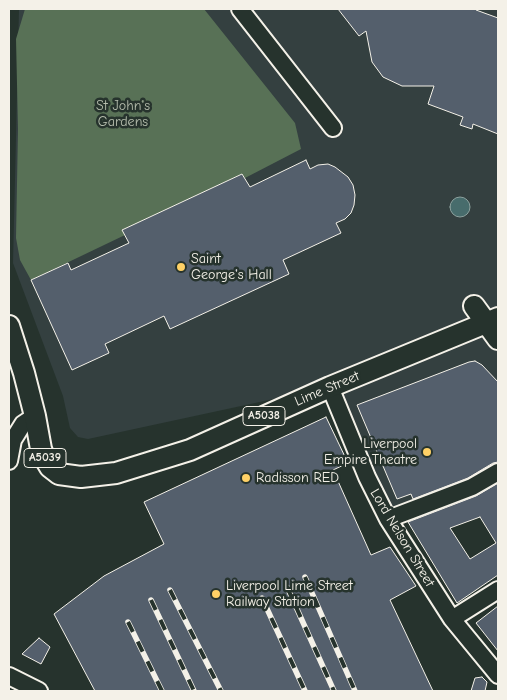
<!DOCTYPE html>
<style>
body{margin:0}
#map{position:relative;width:507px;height:700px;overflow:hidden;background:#26332d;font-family:"Comic Neue",sans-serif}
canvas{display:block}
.frame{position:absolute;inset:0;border:10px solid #f4f1e8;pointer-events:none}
</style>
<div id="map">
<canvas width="507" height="700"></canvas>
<div class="frame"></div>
</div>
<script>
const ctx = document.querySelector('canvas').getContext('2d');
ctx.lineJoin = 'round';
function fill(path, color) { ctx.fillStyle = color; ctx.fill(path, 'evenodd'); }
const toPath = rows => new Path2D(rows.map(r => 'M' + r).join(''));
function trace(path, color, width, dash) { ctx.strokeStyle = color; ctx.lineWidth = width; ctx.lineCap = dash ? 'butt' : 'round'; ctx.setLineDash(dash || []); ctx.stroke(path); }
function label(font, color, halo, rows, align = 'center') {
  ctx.font = font + ' "Comic Neue",sans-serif'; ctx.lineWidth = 5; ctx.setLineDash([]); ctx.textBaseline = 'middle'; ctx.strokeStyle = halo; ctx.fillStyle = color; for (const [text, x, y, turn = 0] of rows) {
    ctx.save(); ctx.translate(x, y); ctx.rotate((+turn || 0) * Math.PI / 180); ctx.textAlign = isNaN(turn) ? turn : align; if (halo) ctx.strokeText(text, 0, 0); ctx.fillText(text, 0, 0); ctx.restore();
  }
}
const built = toPath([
 [19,9,498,9,498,472,388,519,329,387,88,439,78,437,70,428,63,396,13,263]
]);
const green = toPath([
 [25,9,204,9,295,123,301,149,245,178,242,174,123,230,125,235,31,280,20,260,16,238,18,129,16,39]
]);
const water = toPath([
 '450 207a10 10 0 1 1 20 0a10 10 0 1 1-20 0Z'
]);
const building = toPath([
 [338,9,476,9,476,10,498,18,498,134,473,124,472,129,460,125,463,117,428,104,434,86,402,86,383,77,372,62,366,31,359,36,338,9],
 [306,160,310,169,318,165,328,164,335,167,348,177,353,185,355,195,354,205,351,213,345,219,336,223,341,233,283,260,289,274,170,329,164,316,105,344,109,353,72,370,31,280,68,263,71,270,129,243,122,230,242,174,250,187,306,160],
 [475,361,482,365,498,382,498,462,493,463,468,478,413,499,411,494,397,499,357,405,469,362,475,361],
 [326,417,348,463,333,470,371,555,390,547,416,586,390,600,433,691,95,691,54,614,104,576,164,544,144,502,326,417],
 [498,483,498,575,457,603,408,522,476,496,498,483],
 [480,517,496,543,470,559,450,528,480,517],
 [498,606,498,651,476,623,498,606],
 [39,638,50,647,41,664,22,654,39,638],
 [482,677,487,682,485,691,471,691,475,678,482,677]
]);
const minor = toPath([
 [240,9,333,128],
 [330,387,367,477,388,519,452,619,498,675],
 [9,461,13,440,23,424,35,416],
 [388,519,472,487,498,472],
 [452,619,498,590],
 [9,676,39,691]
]);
const major = toPath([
 [474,306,498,339],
 [9,326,24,373,35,416,41,449,44,457,50,467,59,474,81,477,116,473,190,450,330,387,498,318]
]);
const rail = toPath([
 [305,577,355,691],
 [287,587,334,691],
 [170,590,221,691],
 [262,598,305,691],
 [151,600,194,691],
 [128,622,162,691]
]);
const markers = [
 [181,267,5,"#ffd166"],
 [427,452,5,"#ffd166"],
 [246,478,5,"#ffd166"],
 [216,594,5,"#ffd166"]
];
const shields = [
 [264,416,42],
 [45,458,42]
];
const shieldNames = [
 ["A5038",264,416],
 ["A5039",45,458]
];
const parkNames = [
 ["St John's",123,106],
 ["Gardens",123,122]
];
const poiNames = [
 ["Saint",191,259],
 ["George's Hall",191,275],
 ["Liverpool",417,444,"right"],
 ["Empire Theatre",417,460,"right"],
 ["Radisson RED",256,478],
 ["Liverpool Lime Street",226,586],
 ["Railway Station",226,602]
];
const streetNames = [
 ["Lime Street",327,389,-23],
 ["Lord Nelson Street",402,538,59]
];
fill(built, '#344040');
fill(green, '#587156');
fill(water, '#476c6c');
trace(water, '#8ca19e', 1);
fill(building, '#545f6c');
trace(building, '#f4f1e8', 1);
trace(minor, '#f4f1e8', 20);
trace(major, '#f4f1e8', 24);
trace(minor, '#26332d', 16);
trace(major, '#26332d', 20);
trace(rail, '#f4f1e8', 5.5);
trace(rail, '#26332d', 4, [11]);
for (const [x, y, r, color] of markers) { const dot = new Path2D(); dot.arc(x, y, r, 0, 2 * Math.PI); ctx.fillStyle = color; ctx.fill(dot); trace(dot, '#26332d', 2); }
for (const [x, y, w] of shields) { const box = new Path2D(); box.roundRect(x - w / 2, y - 9.5, w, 19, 4); ctx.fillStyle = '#26332d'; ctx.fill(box); trace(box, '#f4f1e8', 1); }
label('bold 12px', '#f4f1e8', null, shieldNames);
label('14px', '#b6beae', '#26332d', parkNames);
label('14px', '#f4f1e8', '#26332d', poiNames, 'left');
label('14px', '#f4f1e8', '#26332d', streetNames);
</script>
